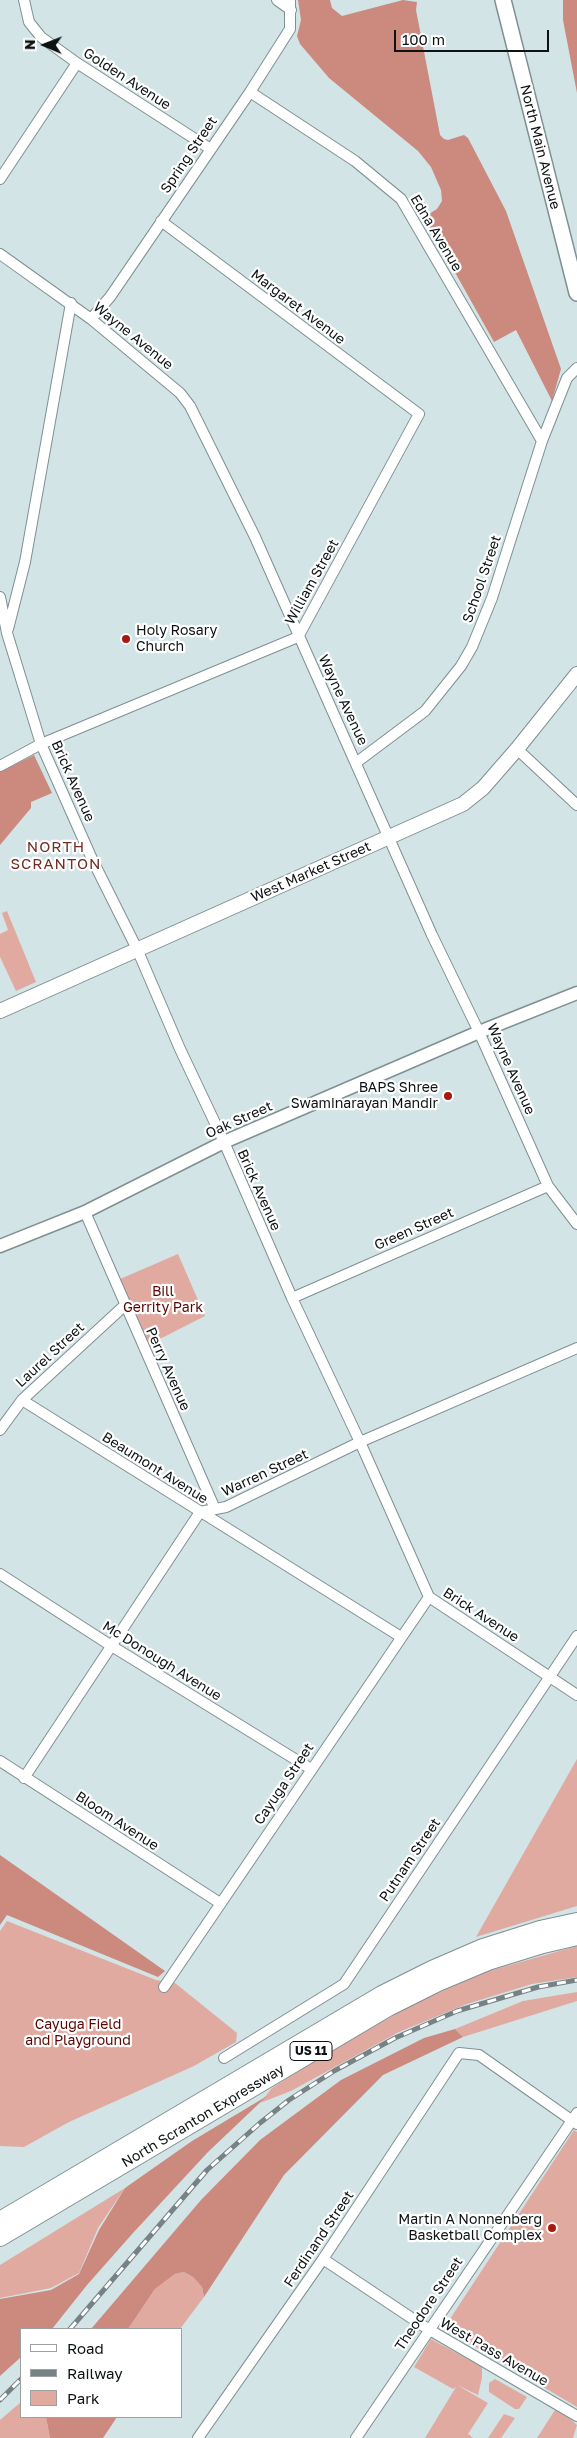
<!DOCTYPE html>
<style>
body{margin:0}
#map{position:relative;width:577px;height:2438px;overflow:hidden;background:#d2e4e6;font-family:"Golos Text",sans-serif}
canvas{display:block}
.legend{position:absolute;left:20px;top:2328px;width:162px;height:90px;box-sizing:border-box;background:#fff;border:1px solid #9ea1a1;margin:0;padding:6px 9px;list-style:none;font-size:15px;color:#0d1314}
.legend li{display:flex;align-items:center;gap:10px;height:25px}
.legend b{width:25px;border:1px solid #9ea1a1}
.north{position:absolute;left:20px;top:20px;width:50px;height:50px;-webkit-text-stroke:4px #fff;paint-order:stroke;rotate:271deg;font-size:14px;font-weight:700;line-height:20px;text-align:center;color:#0d1314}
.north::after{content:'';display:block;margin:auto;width:18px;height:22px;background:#0d1314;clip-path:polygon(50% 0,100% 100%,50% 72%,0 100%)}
.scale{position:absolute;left:394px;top:30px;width:155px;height:22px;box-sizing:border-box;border:2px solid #0d1314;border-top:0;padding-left:6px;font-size:15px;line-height:18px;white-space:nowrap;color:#0d1314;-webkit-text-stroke:4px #fff;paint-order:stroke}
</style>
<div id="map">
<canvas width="577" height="2438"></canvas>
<ul class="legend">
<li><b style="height:6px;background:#fff"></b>Road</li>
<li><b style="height:6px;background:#768284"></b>Railway</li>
<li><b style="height:14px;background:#e1aaa1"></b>Park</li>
</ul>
<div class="north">N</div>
<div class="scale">100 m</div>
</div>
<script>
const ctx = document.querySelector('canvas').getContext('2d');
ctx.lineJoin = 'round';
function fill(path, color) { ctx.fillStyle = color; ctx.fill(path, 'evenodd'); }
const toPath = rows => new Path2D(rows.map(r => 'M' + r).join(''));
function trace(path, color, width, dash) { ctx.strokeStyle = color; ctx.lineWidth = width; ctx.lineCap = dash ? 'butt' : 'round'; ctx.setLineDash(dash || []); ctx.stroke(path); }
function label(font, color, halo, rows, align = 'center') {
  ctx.font = font + ' "Golos Text",sans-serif'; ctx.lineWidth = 4.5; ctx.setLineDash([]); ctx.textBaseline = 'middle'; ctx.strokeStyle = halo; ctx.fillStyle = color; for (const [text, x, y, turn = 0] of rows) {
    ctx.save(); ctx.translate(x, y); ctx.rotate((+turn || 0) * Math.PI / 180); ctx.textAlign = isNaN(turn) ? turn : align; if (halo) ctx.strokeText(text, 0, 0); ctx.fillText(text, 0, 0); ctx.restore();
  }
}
const green = toPath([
 [7,911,36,982,16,991,0,957,0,934,8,930,2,913],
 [178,1254,205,1316,148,1345,120,1279],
 [577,1759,577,1906,476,1937],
 [7,1921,156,1980,175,1983,237,2033,236,2042,194,2066,69,2122,24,2147,0,2146,0,1931],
 [577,1946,577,1977,532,1984,467,2004,399,2032,291,2091,260,2103,272,2088,328,2052,412,2005,482,1973],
 [577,1992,577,2001,463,2037,455,2029,523,2001],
 [574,2130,577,2132,577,2407,444,2328],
 [125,2188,98,2228,79,2273,51,2288,0,2298,0,2265],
 [184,2272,193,2277,202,2287,204,2297,180,2329,128,2329,155,2289,175,2274],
 [431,2339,482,2367,482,2378,478,2395,457,2385,488,2403,468,2434,473,2438,425,2438,456,2387,453,2389,414,2367],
 [495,2379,527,2397,519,2409,515,2409,489,2392,489,2383],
 [21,2402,21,2417,46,2417,50,2438,0,2438,0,2420],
 [555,2410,568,2417,577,2425,573,2438,537,2438],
 [504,2414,515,2418,501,2438,488,2438]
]);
const forest = toPath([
 [298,0,330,0,332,8,342,16,403,0,417,2,416,10,440,135,444,139,448,140,464,135,468,138,506,211,561,369,552,401,516,330,494,342,424,217,437,209,442,201,441,190,431,167,418,151,329,78,300,44,297,36,301,20],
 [563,0,577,0,577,93,563,20],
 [34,755,52,793,31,802,31,808,0,845,0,772],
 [0,1855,165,1971,158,1977,7,1915,0,1925],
 [455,2029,463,2037,383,2075,284,2175,204,2297,202,2287,193,2277,184,2272,175,2274,155,2289,128,2329,91,2329,201,2200,260,2140,341,2080,424,2038],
 [267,2096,208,2152,133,2233,87,2285,52,2329,21,2329,21,2357,0,2376,0,2299,51,2290,79,2274,99,2230,125,2188,192,2141],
 [46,2417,117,2417,103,2438,50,2438]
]);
const minor = toPath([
 [24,0,29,22,41,37,77,63,209,148],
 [277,0,291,10],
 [250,92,355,161,401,199,542,441],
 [0,179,77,63],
 [0,254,91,319,180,393,190,406,255,537,432,935,479,1032,548,1186,577,1224],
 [91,319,110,297,250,92,290,29,290,0],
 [0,597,7,633,41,744,92,859,137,949,180,1049,224,1142,292,1298,360,1442,429,1597,577,1695],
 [8,629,25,562,71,303],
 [517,749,577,805],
 [357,762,425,711,461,666,472,647,492,598,542,441,567,378,577,368],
 [0,766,41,744,298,637,419,414,161,221],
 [85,1212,215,1509],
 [292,1298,548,1186],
 [22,1400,401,1637],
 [0,1430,22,1400,124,1306],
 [0,1574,110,1645,311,1769],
 [0,1761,220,1903],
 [24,1778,200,1512,226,1507,360,1442,577,1348],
 [164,1987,429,1597],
 [224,2058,344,1984,577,1636],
 [323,2259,428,2329,577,2416],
 [198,2438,323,2259,459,2053,479,2055,577,2124],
 [356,2438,577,2113]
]);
const tertiary = toPath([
 [0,1246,85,1212,224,1142,479,1032,577,993]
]);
const secondary = toPath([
 [0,1011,463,804,483,788,517,749,577,674]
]);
const primary = toPath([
 [503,0,577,293]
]);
const motorway = toPath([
 [0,2221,382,1995,432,1970,483,1948,540,1930,577,1922],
 [0,2237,388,2007,438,1982,488,1961,543,1944,577,1936]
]);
const rail = toPath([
 [70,2329,207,2170,260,2123,289,2100,334,2071,395,2038,457,2011,538,1987,577,1980],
 [0,2400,21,2379]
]);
const markers = [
 [126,639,5,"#a9170d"],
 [448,1096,5,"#a9170d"],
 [552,2228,5,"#a9170d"]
];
const shields = [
 [311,2051,42]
];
const shieldNames = [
 ["US 11",311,2051]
];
const streetNames = [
 ["Golden Avenue",127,79,33],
 ["North Main Avenue",540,147,76],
 ["Spring Street",189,155,-56],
 ["Edna Avenue",436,233,59],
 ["Margaret Avenue",298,307,37],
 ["Wayne Avenue",133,336,39],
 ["School Street",482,579,-71],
 ["William Street",312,582,-61],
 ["Wayne Avenue",343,700,65],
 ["Brick Avenue",73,781,66],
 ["West Market Street",311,872,-24],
 ["Wayne Avenue",511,1069,66],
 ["Oak Street",239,1120,-24],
 ["Brick Avenue",259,1190,66],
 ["Green Street",414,1229,-24],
 ["Laurel Street",50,1355,-43],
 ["Perry Avenue",168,1369,66],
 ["Beaumont Avenue",155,1468,32],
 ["Warren Street",265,1473,-25],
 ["Brick Avenue",481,1615,33],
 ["Mc Donough Avenue",162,1661,32],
 ["Cayuga Street",284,1784,-56],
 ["Bloom Avenue",117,1821,33],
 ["Putnam Street",410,1860,-56],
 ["North Scranton Expressway",203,2116,-31],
 ["Ferdinand Street",319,2239,-56],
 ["Theodore Street",429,2304,-56],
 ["West Pass Avenue",494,2352,30]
];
const poiNames = [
 ["Holy Rosary",136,631,"left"],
 ["Church",136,647,"left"],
 ["BAPS Shree",438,1088],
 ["Swaminarayan Mandir",438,1104],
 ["Martin A Nonnenberg",542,2220],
 ["Basketball Complex",542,2236]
];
const parkNames = [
 ["Bill",163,1292],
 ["Gerrity Park",163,1308],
 ["Cayuga Field",78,2025],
 ["and Playground",78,2041]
];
const neighbourhoodNames = [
 ["NORTH",56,847],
 ["SCRANTON",56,864]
];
fill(green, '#e1aaa1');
fill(forest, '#cc897e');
trace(minor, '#7f9092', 12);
trace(tertiary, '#7f9092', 15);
trace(secondary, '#7f9092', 16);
trace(primary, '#7f9092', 18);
trace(motorway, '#7f9092', 20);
trace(minor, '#fff', 10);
trace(tertiary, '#fff', 12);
trace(secondary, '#fff', 14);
trace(primary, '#fff', 15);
trace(motorway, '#fff', 18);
trace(rail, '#768284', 5);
trace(rail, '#fff', 3, [9]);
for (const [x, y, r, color] of markers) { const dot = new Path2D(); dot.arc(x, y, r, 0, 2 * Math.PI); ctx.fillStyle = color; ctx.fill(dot); trace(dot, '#fff', 2); }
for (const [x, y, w] of shields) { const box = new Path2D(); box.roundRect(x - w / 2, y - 9.5, w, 19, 4); ctx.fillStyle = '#fff'; ctx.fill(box); trace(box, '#0d1314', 1); }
label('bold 12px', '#0d1314', null, shieldNames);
label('14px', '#0d1314', '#fff', streetNames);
label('14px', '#0d1314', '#fff', poiNames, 'right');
label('14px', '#5a0703', '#fff', parkNames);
ctx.letterSpacing = '1px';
label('15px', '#722d24', '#fff', neighbourhoodNames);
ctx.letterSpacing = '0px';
</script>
